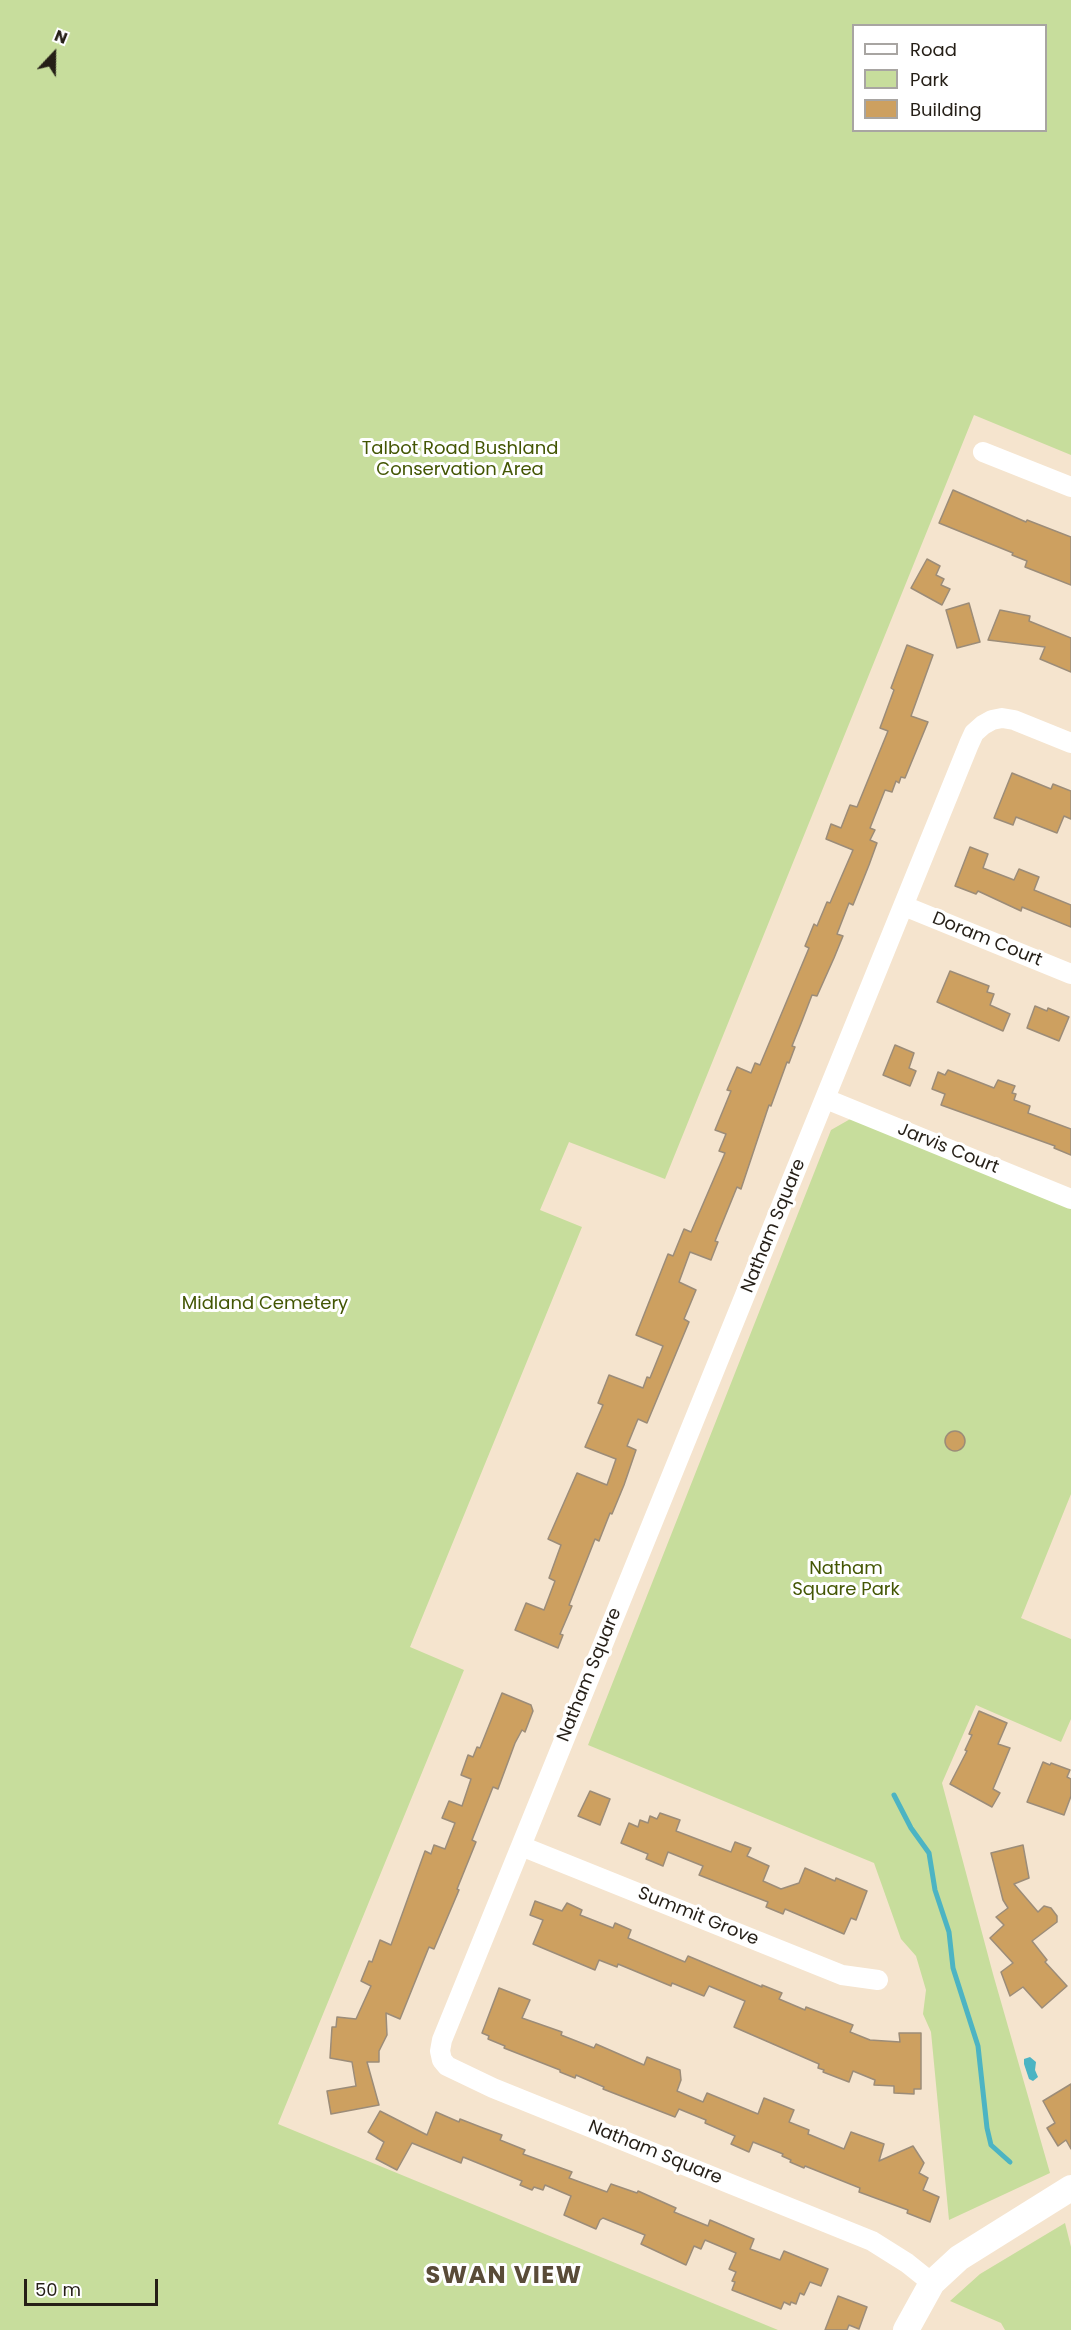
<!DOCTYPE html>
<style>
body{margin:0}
#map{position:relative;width:1071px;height:2330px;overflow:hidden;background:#f5e4ce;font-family:Poppins,sans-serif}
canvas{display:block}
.legend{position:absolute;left:852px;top:24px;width:195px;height:108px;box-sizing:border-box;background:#fff;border:2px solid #a8a5a2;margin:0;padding:8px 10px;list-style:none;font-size:18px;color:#251f17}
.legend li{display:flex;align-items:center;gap:12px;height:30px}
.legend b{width:30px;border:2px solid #a8a5a2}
.north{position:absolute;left:24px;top:24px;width:60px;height:60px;-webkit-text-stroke:4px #fff;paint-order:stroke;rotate:22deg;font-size:16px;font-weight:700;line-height:24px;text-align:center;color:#251f17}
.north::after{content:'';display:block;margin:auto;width:21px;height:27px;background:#251f17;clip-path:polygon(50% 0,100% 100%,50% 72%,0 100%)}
.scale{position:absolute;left:24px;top:2279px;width:134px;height:27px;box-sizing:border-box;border:3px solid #251f17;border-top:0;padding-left:8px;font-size:18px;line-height:21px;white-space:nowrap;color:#251f17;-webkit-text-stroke:4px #fff;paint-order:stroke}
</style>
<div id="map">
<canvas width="1071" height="2330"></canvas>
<ul class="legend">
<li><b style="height:8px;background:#fff"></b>Road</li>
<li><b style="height:16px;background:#c7dd9c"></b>Park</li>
<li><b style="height:16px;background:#cda060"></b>Building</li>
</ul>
<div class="north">N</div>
<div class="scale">50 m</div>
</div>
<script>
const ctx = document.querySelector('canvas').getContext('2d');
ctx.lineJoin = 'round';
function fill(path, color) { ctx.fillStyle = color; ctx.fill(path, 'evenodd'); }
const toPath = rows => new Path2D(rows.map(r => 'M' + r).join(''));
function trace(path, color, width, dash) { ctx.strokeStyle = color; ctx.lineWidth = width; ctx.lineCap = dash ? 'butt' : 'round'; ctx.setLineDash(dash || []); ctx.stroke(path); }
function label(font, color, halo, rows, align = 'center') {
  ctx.font = font + ' Poppins,sans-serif'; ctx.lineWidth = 6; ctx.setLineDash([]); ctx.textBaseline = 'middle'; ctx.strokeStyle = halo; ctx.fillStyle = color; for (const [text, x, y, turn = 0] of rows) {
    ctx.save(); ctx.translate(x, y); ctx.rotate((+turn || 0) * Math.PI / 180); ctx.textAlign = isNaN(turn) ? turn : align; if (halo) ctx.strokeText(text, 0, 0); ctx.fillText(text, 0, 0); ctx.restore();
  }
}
const green = toPath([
 [0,0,1071,0,1071,455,974,415,665,1179,569,1142,540,1210,582,1227,410,1647,464,1670,278,2124,778,2330,0,2330],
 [854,26,1046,26,1046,130,854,130],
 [852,1118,1071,1206,1071,1494,1021,1618,1071,1639,1071,1719,1061,1742,976,1705,942,1783,993,1974,1050,2173,949,2220,931,2032,923,2014,926,1990,916,1956,901,1939,874,1863,588,1745,831,1130],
 [1065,2223,1071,2247,1071,2330,1005,2330,1001,2323,950,2301,980,2274]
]);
const water = toPath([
 [1030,2057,1036,2062,1035,2070,1038,2077,1033,2081,1029,2079,1024,2064,1024,2059]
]);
const stream = toPath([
 [894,1795,911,1828,929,1853,935,1890,949,1932,953,1968,978,2046,987,2128,991,2145,1010,2162]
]);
const building = toPath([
 [953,490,1026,522,1027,520,1071,537,1071,585,1025,567,1027,561,1012,555,1013,553,939,523,953,490],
 [927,559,940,566,936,575,944,579,941,585,950,589,942,605,911,588,927,559],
 [969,603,980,642,957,648,946,610,969,603],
 [1000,610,1030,616,1029,621,1071,638,1071,672,1040,659,1045,647,988,640,1000,610],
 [907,645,933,655,911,716,928,722,905,778,901,777,899,783,896,781,892,792,885,790,870,828,875,830,870,840,877,843,869,865,853,905,849,903,837,934,843,936,834,958,817,996,812,995,802,1021,792,1046,795,1047,789,1063,787,1062,771,1106,769,1105,741,1189,737,1187,715,1241,718,1242,711,1260,690,1252,679,1282,696,1290,684,1319,689,1322,647,1423,638,1419,627,1446,636,1450,624,1485,612,1514,610,1513,599,1541,595,1539,569,1605,572,1606,560,1634,563,1635,558,1648,515,1630,526,1603,544,1610,555,1581,549,1578,561,1545,548,1539,577,1473,607,1485,616,1459,585,1447,603,1405,598,1403,609,1375,643,1388,647,1377,650,1378,663,1346,636,1335,668,1254,673,1256,684,1229,691,1232,725,1153,719,1151,726,1134,715,1130,731,1091,727,1090,737,1067,751,1073,755,1063,760,1065,809,948,805,946,814,924,817,926,827,902,830,903,853,850,826,839,831,824,841,828,850,805,857,807,888,731,880,728,894,690,891,688,907,645],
 [1012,773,1051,789,1053,784,1071,791,1071,819,1064,816,1057,833,1016,817,1013,825,994,818,1012,773],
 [970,847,988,854,983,868,1014,880,1019,869,1039,877,1034,890,1071,905,1071,927,1022,907,1021,911,978,891,976,894,955,886,970,847],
 [950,971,989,986,987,992,994,994,990,1005,1010,1014,1003,1031,937,1002,950,971],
 [1035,1006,1047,1011,1048,1008,1069,1017,1059,1041,1027,1028,1035,1006],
 [895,1045,914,1053,909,1068,916,1071,910,1086,883,1075,895,1045],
 [948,1070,994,1088,998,1080,1015,1086,1012,1093,1016,1094,1014,1100,1030,1106,1028,1113,1071,1129,1071,1155,1054,1148,1055,1146,941,1105,945,1094,932,1089,938,1072,945,1075,948,1070],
 '945 1441a10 10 0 1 1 20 0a10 10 0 1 1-20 0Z',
 [502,1693,531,1705,533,1711,525,1732,522,1730,515,1743,498,1789,493,1787,472,1840,476,1842,457,1889,459,1890,434,1949,429,1947,400,2019,386,2013,387,2035,379,2051,379,2062,367,2062,379,2105,331,2114,327,2091,356,2086,352,2062,330,2058,332,2027,336,2027,337,2017,356,2019,371,1986,361,1981,369,1961,372,1962,380,1940,391,1945,425,1851,431,1854,434,1845,445,1849,455,1823,442,1818,449,1801,462,1806,471,1779,461,1775,468,1755,473,1757,477,1747,480,1748,502,1693],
 [979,1711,1007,1723,998,1744,1010,1748,993,1789,1000,1793,992,1807,950,1784,967,1751,965,1750,972,1735,969,1734,979,1711],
 [1043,1762,1050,1765,1051,1763,1070,1770,1067,1777,1071,1779,1071,1796,1064,1815,1027,1802,1043,1762],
 [590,1791,610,1799,600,1825,578,1816,590,1791],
 [660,1813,680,1820,676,1831,731,1852,735,1842,751,1848,747,1856,769,1866,763,1881,781,1889,799,1883,805,1868,835,1881,836,1878,867,1891,856,1920,851,1918,844,1934,785,1909,783,1914,766,1907,768,1902,699,1875,703,1866,668,1852,663,1866,646,1859,648,1854,621,1843,629,1823,638,1827,640,1820,648,1823,650,1816,657,1819,660,1813],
 [1023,1845,1029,1878,1014,1884,1038,1912,1044,1906,1051,1908,1057,1916,1057,1922,1032,1941,1047,1960,1045,1962,1067,1986,1042,2008,1023,1987,1010,1996,1001,1972,1013,1963,990,1938,1004,1925,996,1917,1008,1908,1003,1900,991,1853,1023,1845],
 [535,1901,562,1911,567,1903,582,1910,580,1915,613,1928,615,1923,631,1930,628,1938,685,1962,688,1956,762,1987,762,1985,782,1993,779,1999,805,2010,806,2007,853,2025,850,2032,870,2040,900,2042,899,2033,921,2033,921,2089,914,2089,914,2094,894,2093,894,2086,874,2085,875,2080,853,2071,849,2082,823,2072,824,2070,818,2068,819,2064,734,2027,745,2001,709,1986,704,1996,672,1983,671,1986,618,1964,617,1967,599,1960,595,1970,533,1944,543,1920,530,1915,535,1901],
 [499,1988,530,2000,522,2018,562,2032,561,2035,594,2048,596,2044,644,2065,647,2057,680,2070,681,2080,677,2091,703,2102,707,2093,758,2114,764,2098,794,2110,789,2122,809,2130,808,2134,844,2149,851,2132,884,2144,879,2161,913,2146,924,2163,919,2173,928,2178,923,2190,939,2197,930,2222,907,2213,908,2210,859,2192,860,2188,805,2166,804,2168,790,2162,791,2160,782,2156,783,2154,753,2142,749,2152,731,2144,735,2136,705,2123,706,2120,679,2109,675,2117,603,2089,604,2087,576,2075,575,2078,560,2072,560,2070,504,2048,505,2046,488,2039,489,2036,482,2033,499,1988],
 [1071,2084,1071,2149,1066,2140,1058,2146,1047,2128,1055,2123,1043,2101,1071,2084],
 [380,2111,427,2135,436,2112,459,2122,460,2119,483,2128,502,2135,500,2140,525,2150,523,2154,572,2172,569,2178,607,2192,611,2184,637,2193,638,2191,676,2208,674,2212,708,2226,710,2220,754,2239,750,2249,780,2260,784,2251,828,2269,821,2286,810,2282,804,2295,800,2293,796,2304,791,2302,790,2305,784,2302,781,2309,732,2290,735,2282,732,2281,736,2272,729,2269,736,2253,705,2240,701,2249,694,2246,686,2265,641,2244,645,2235,603,2218,600,2220,596,2229,564,2215,571,2196,545,2185,543,2190,534,2187,532,2190,520,2185,522,2181,463,2157,461,2163,412,2143,397,2170,376,2159,384,2142,368,2132,380,2111],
 [838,2296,867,2307,859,2329,849,2325,847,2330,825,2330,838,2296]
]);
const minor = toPath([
 [983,452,1071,487],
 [904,906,1071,974],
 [826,1099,1071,1199],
 [521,1846,842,1975,878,1980],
 [932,2283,907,2263,872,2241,493,2088,447,2066,442,2060,440,2051,442,2040,521,1846,969,744,974,733,983,725,992,720,1002,718,1014,720,1071,743]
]);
const tertiary = toPath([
 [906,2330,932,2283,959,2258,1071,2188]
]);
const parkNames = [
 ["Talbot Road Bushland",460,449],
 ["Conservation Area",460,470],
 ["Midland Cemetery",265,1304],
 ["Natham",846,1569],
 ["Square Park",846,1590]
];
const streetNames = [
 ["Doram Court",987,940,22],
 ["Jarvis Court",948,1149,22],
 ["Natham Square",774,1226,-68],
 ["Natham Square",590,1675,-68],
 ["Summit Grove",698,1917,22],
 ["Natham Square",655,2153,22]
];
const districtNames = [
 ["SWAN VIEW",504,2277]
];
fill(green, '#c7dd9c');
fill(water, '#4cb4c3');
trace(stream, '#4cb4c3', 5);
fill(building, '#cda060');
trace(building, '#9c8c78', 1.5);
trace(minor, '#fff', 20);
trace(tertiary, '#fff', 26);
label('18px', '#435604', '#fff', parkNames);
label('18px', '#251f17', '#fff', streetNames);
ctx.letterSpacing = '1.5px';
label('bold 24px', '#594b38', '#fff', districtNames);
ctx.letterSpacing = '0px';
</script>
